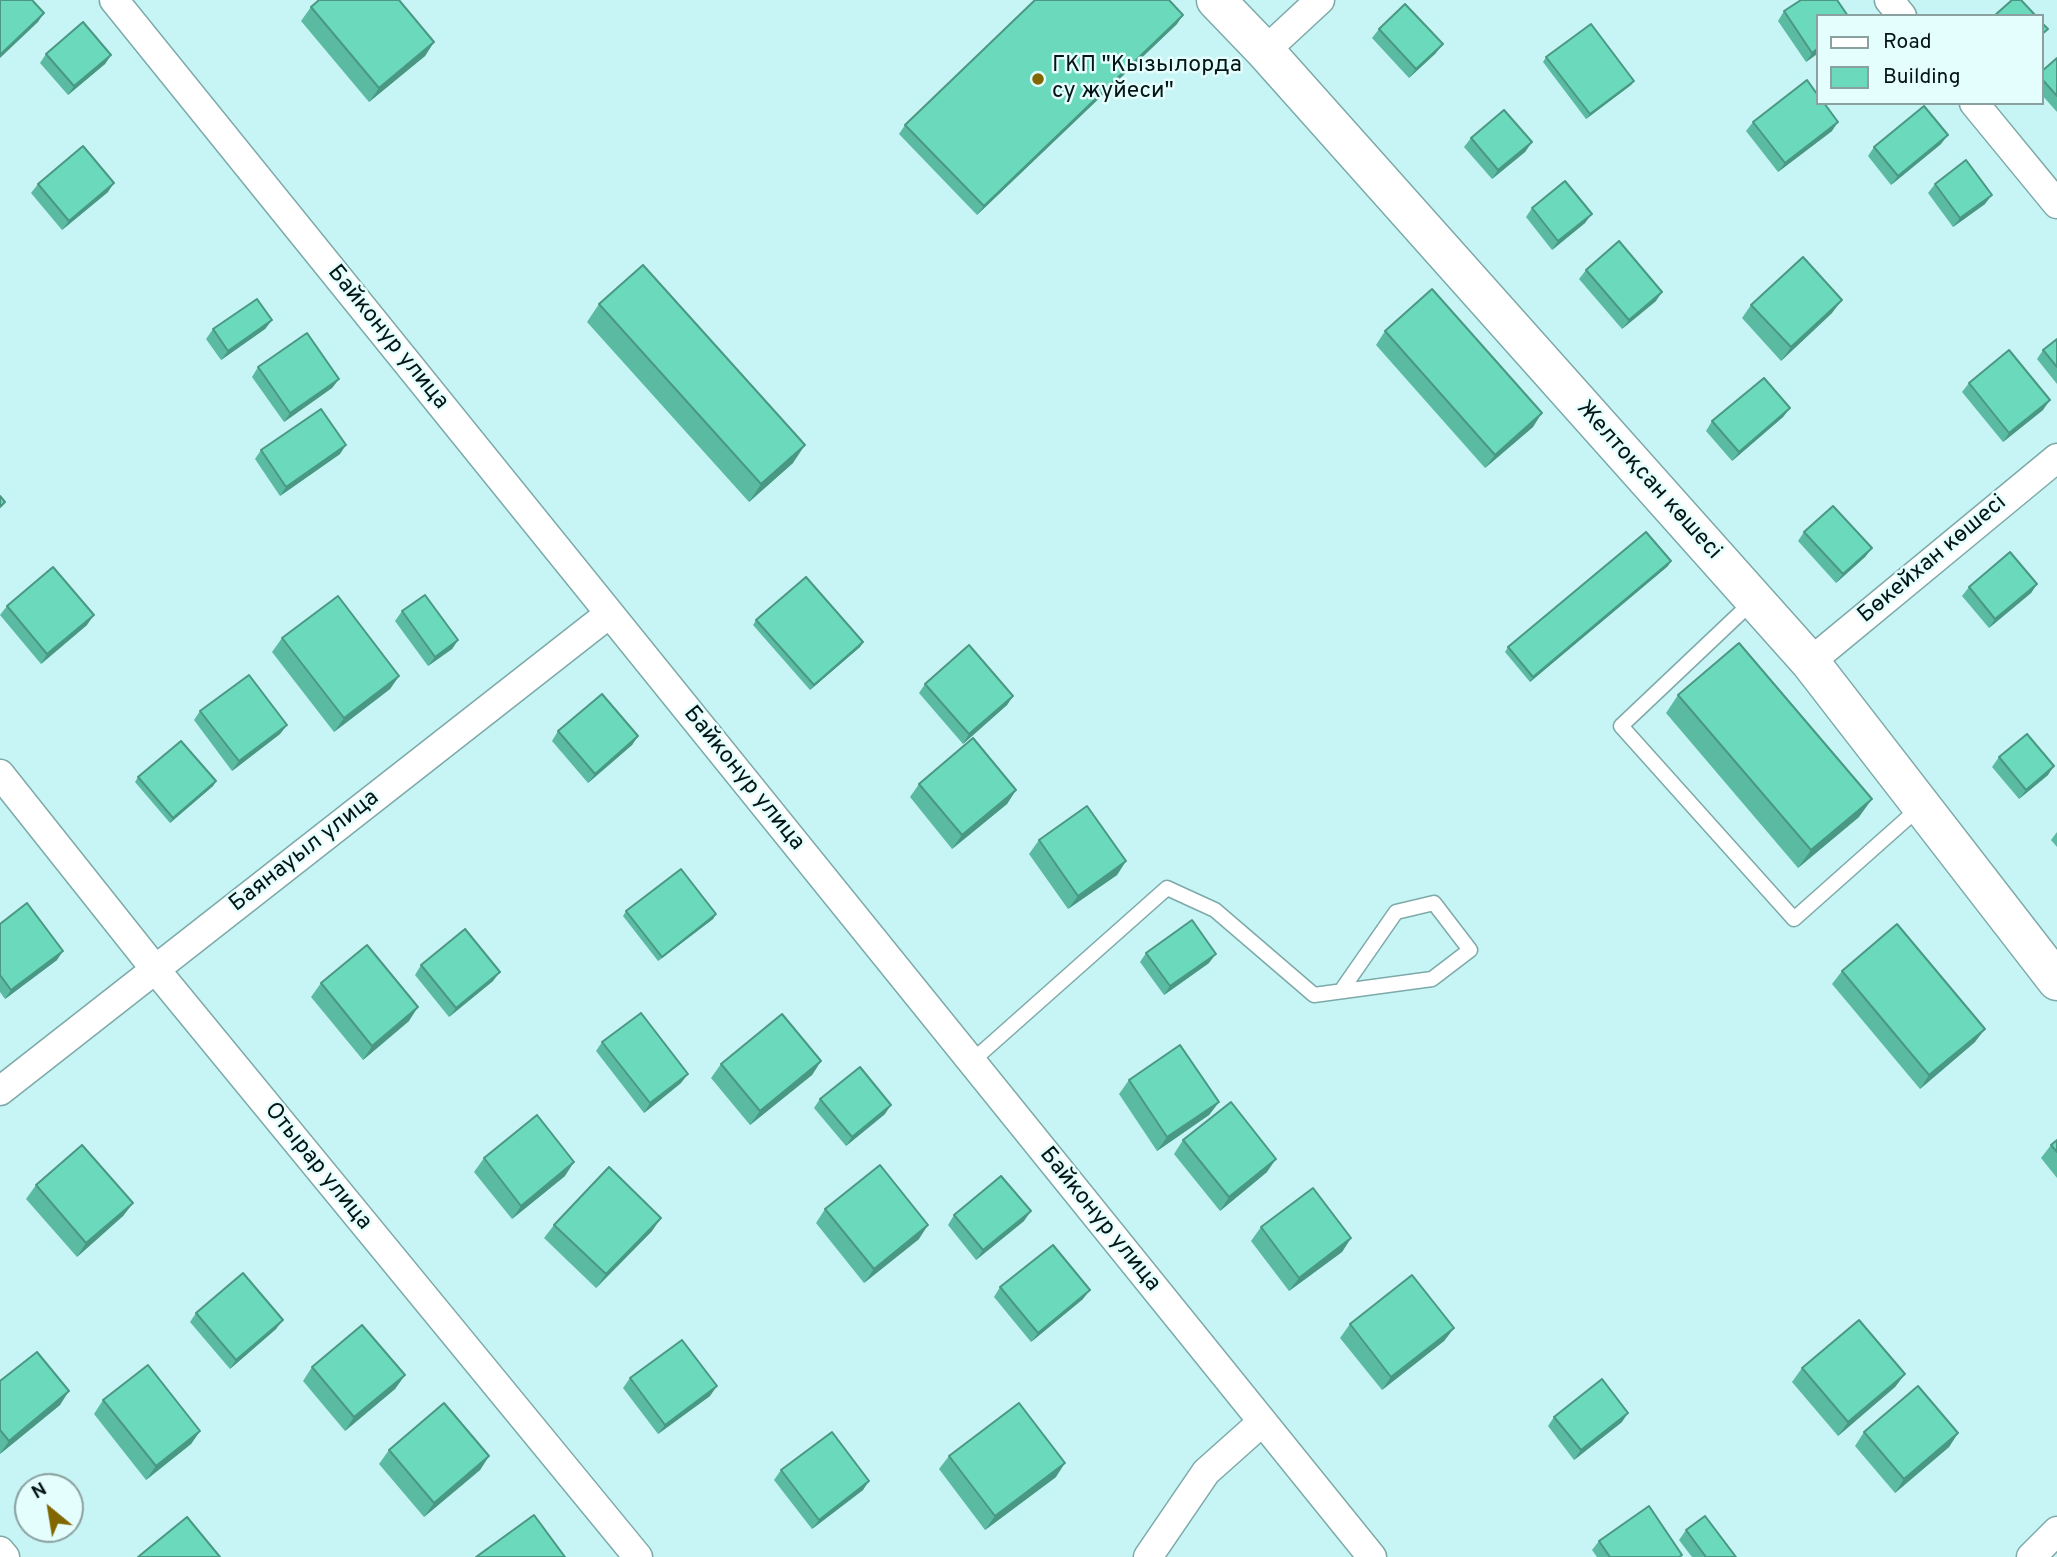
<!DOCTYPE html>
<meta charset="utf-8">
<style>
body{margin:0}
#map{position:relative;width:2057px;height:1557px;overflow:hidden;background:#c7f4f4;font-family:Overpass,sans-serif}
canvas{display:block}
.legend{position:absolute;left:1816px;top:14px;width:228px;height:91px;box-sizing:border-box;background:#e3fefd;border:2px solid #8aa1a0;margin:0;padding:9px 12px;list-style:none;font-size:21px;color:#041515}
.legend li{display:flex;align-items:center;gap:14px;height:35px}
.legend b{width:35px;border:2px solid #8aa1a0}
.north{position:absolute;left:14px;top:1473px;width:70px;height:70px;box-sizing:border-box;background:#e3fefd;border:2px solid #8aa1a0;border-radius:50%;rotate:330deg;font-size:19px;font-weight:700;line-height:28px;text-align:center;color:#041515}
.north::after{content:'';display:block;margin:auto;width:24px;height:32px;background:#826600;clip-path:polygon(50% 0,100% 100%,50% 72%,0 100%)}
</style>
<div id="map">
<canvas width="2057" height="1557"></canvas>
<ul class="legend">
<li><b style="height:9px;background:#fff"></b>Road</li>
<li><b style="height:19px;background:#6ad9bc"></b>Building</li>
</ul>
<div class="north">N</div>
</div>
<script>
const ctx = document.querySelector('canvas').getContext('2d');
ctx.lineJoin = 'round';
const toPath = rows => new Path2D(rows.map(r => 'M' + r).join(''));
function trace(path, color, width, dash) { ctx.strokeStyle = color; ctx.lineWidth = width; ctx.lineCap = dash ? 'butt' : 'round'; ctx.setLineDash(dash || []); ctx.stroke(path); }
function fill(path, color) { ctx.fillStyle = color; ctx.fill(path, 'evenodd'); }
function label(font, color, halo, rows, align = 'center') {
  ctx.font = font + ' Overpass,sans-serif'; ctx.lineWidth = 5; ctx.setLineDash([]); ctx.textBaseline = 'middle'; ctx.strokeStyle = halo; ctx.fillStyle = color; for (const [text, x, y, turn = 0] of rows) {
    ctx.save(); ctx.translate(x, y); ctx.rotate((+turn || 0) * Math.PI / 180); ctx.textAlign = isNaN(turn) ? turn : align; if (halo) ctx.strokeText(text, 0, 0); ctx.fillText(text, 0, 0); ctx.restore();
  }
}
const lane = toPath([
 [1753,601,1621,726,1794,919,1920,807],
 [971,1062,1167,888,1215,910,1314,995,1432,979,1470,950,1434,903,1396,912,1341,991]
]);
const street = toPath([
 [114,0,1372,1557],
 [1889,0,1902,16],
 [1265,51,1320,0],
 [1974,103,2057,204],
 [1810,662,2057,458],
 [0,774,155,969,638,1557],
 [0,1091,609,614],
 [0,1551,5,1557],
 [1148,1557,1206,1472,1262,1422],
 [2031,1557,2057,1531]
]);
const secondary = toPath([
 [1216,0,1265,51,1810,662,2057,981]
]);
const wall = toPath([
 [311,7,434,42,425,56,369,102,301,21],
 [1784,11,1817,54,1806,62,1778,21],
 [1177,24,977,215,899,134,905,125],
 [1379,29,1436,53,1409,78,1372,38],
 [46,54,111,55,105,64,68,95,40,63],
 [1546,57,1634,81,1631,85,1586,119,1543,62],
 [2057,58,2057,112,2041,94,2041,72],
 [1753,122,1832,131,1778,172,1746,131],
 [1471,138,1532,142,1525,152,1492,179,1464,147],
 [1941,144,1891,185,1868,156,1874,147],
 [38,184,108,192,62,230,31,193],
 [1935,184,1985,204,1953,227,1928,193],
 [1532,208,1585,223,1552,250,1526,217],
 [1586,270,1656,301,1622,329,1579,279],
 [599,304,793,463,749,502,587,322],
 [1751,305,1832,313,1781,361,1742,318],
 [272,320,265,329,221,360,206,339,213,329],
 [1385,331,1533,427,1485,468,1376,345],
 [2057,339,2057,384,2037,359,2043,350],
 [258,367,339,379,332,388,284,422,252,377],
 [1969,383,2043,410,2003,442,1962,392],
 [1790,408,1783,417,1732,461,1706,431,1712,421],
 [261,450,340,454,280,496,255,459],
 [1804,532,1872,548,1865,557,1836,583,1798,541],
 [1668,566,1530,682,1505,652,1508,647],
 [2037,584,2031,593,1989,628,1962,596,1969,587],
 [7,606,87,625,41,664,0,615],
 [402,611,458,640,452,649,428,666,395,621],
 [756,620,863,642,860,647,810,690,753,625],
 [282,638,399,676,390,689,334,732,272,652],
 [925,684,1013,696,1007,705,963,744,919,693],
 [1678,695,1859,817,1798,868,1666,713],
 [200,711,287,725,280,734,232,771,194,720],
 [558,731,638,736,632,745,588,783,552,741],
 [1999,757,2048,775,2019,799,1992,767],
 [138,777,216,781,213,786,170,823,135,782],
 [919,784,1016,790,1007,804,952,849,910,797],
 [2057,832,2057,847,2051,840],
 [1039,840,1126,861,1117,875,1068,909,1029,854],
 [626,911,716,914,713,919,658,961,623,916],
 [0,924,57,960,5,999,0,992],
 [1146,953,1209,963,1164,995,1140,962],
 [421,965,493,981,449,1017,415,975],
 [1842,971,1975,1042,1920,1089,1832,984],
 [321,983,409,1021,363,1060,311,997],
 [602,1042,681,1083,644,1113,596,1051],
 [821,1061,812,1075,750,1125,711,1078,721,1064],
 [1129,1080,1219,1102,1209,1115,1157,1151,1119,1094],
 [820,1099,885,1114,846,1146,814,1108],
 [1183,1140,1267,1172,1220,1211,1174,1154],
 [2057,1140,2057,1178,2041,1158,2051,1145],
 [484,1158,565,1176,512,1219,474,1172],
 [36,1185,133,1203,123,1216,77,1257,26,1199],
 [825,1209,919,1239,864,1283,816,1223],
 [954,1215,1024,1221,976,1260,948,1225],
 [554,1225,652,1231,596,1288,544,1238],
 [1261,1227,1351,1238,1342,1252,1289,1291,1251,1241],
 [1000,1287,1083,1299,1031,1342,994,1297],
 [196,1313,276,1329,230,1369,190,1322],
 [1350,1324,1454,1328,1444,1341,1382,1390,1340,1338],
 [312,1367,405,1375,395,1389,345,1431,303,1381],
 [1802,1368,1905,1374,1895,1387,1838,1436,1792,1382],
 [630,1378,710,1396,658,1434,623,1388],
 [0,1381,60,1405,0,1454],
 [103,1400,200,1431,191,1444,146,1480,94,1414],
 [1554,1417,1622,1422,1574,1460,1548,1426],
 [1864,1432,1958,1433,1949,1447,1895,1493,1855,1446],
 [389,1450,489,1456,480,1470,424,1517,379,1464],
 [949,1456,1056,1477,985,1530,939,1469],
 [781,1470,863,1490,812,1529,774,1480],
 [1686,1530,1736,1557,1692,1557,1679,1540],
 [1599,1541,1682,1555,1681,1557,1597,1557,1592,1550]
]);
const shadedWall = toPath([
 [44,13,38,22,0,58,0,55],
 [1183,15,1177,24,977,215,984,206],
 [434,42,425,56,369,102,379,88],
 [1443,44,1436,53,1409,78,1416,69],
 [1817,49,1817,54,1806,62,1812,53],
 [111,55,105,64,68,95,74,86],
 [1634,81,1631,85,1586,119,1590,114],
 [1838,122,1832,131,1778,172,1785,163],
 [1948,135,1941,144,1891,185,1898,176],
 [1532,142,1525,152,1492,179,1498,170],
 [114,183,108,192,62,230,69,221],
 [1992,195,1985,204,1953,227,1960,218],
 [1592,214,1585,223,1552,250,1558,241],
 [1662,292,1656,301,1622,329,1629,320],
 [1842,300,1832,313,1781,361,1791,347],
 [272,320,265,329,221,360,228,351],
 [339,379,332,388,284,422,290,413],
 [2050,400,2043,410,2003,442,2009,433],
 [1790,408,1783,417,1732,461,1739,452],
 [1542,413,1533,427,1485,468,1495,455],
 [346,445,340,454,280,496,286,487],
 [805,445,793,463,749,502,761,484],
 [1872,548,1865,557,1836,583,1843,574],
 [1671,561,1668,566,1530,682,1533,677],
 [2037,584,2031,593,1989,628,1995,619],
 [94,615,87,625,41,664,47,654],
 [458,640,452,649,428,666,435,657],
 [863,642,860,647,810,690,814,685],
 [399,676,390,689,334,732,344,718],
 [1013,696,1007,705,963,744,969,734],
 [287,725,280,734,232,771,239,761],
 [638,736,632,745,588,783,595,774],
 [2054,766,2048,775,2019,799,2026,790],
 [216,781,213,786,170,823,173,818],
 [1016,790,1007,804,952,849,962,835],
 [1872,799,1859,817,1798,868,1811,850],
 [1126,861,1117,875,1068,909,1078,896],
 [716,914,713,919,658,961,662,957],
 [63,951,57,960,5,999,11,990],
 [1216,954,1209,963,1164,995,1170,986],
 [500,972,493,981,449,1017,456,1008],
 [418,1007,409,1021,363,1060,372,1046],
 [1985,1029,1975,1042,1920,1089,1929,1075],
 [821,1061,812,1075,750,1125,760,1111],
 [688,1074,681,1083,644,1113,650,1103],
 [1219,1102,1209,1115,1157,1151,1167,1137],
 [891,1105,885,1114,846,1146,852,1137],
 [1276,1159,1267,1172,1220,1211,1229,1197],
 [574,1162,565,1176,512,1219,521,1206],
 [133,1203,123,1216,77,1257,86,1243],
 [1031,1211,1024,1221,976,1260,983,1250],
 [661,1218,652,1231,596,1288,606,1274],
 [928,1225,919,1239,864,1283,874,1269],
 [1351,1238,1342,1252,1289,1291,1299,1278],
 [1090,1290,1083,1299,1031,1342,1038,1333],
 [283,1320,276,1329,230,1369,236,1360],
 [1454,1328,1444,1341,1382,1390,1391,1377],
 [1905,1374,1895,1387,1838,1436,1848,1422],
 [405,1375,395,1389,345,1431,354,1417],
 [717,1386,710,1396,658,1434,665,1425],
 [69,1391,60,1405,0,1454,9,1441],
 [1628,1413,1622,1422,1574,1460,1581,1450],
 [200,1431,191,1444,146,1480,156,1466],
 [1958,1433,1949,1447,1895,1493,1904,1479],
 [489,1456,480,1470,424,1517,434,1503],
 [1065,1463,1056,1477,985,1530,995,1516],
 [869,1481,863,1490,812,1529,819,1520]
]);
const building = toPath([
 [0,0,32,0,44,13,0,55,0,0],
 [319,0,399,0,434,42,379,88,311,7,319,0],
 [1035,0,1169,0,1183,15,984,206,905,125,1035,0],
 [1801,0,1837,0,1848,16,1817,16,1817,49,1812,53,1784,11,1801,0],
 [2012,0,2021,0,2036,16,1994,16,2012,0],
 [1405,4,1443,44,1416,69,1379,29,1405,4],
 [83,22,111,55,74,86,46,54,83,22],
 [2041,22,2048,29,2041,35,2041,22],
 [1591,24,1634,81,1590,114,1546,57,1591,24],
 [2057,58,2057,96,2041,78,2041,72,2057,58],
 [1807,80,1817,94,1817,103,1824,103,1838,122,1785,163,1753,122,1807,80],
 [1924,106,1948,135,1898,176,1874,147,1924,106],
 [1504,110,1532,142,1498,170,1471,138,1504,110],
 [83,146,114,183,69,221,38,184,83,146],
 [1966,160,1992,195,1960,218,1935,184,1966,160],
 [1565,181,1592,214,1558,241,1532,208,1565,181],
 [1619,241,1662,292,1629,320,1586,270,1619,241],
 [1803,257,1842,300,1791,347,1751,305,1803,257],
 [643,265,805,445,761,484,599,304,643,265],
 [1432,289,1542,413,1495,455,1385,331,1432,289],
 [257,299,272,320,228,351,213,329,257,299],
 [307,333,339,379,290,413,258,367,307,333],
 [2057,339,2057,367,2043,350,2057,339],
 [2009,350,2050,400,2009,433,1969,383,2009,350],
 [1764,378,1790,408,1739,452,1712,421,1764,378],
 [321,409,346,445,286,487,261,450,321,409],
 [0,496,5,502,0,507,0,496],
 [1833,506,1872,548,1843,574,1804,532,1833,506],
 [1646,532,1671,561,1533,677,1508,647,1646,532],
 [2010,552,2037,584,1995,619,1969,587,2010,552],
 [53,567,94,615,47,654,7,606,53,567],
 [806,577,863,642,814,685,756,620,806,577],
 [425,595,458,640,435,657,402,611,425,595],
 [338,596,399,676,344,718,282,638,338,596],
 [1739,643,1872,799,1811,850,1678,695,1739,643],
 [969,645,1013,696,969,734,925,684,969,645],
 [249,675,287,725,239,761,200,711,249,675],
 [602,694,638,736,595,774,558,731,602,694],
 [2027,734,2054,766,2026,790,1999,757,2027,734],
 [973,738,1016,790,962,835,919,784,973,738],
 [181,741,216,781,173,818,138,777,181,741],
 [1087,806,1126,861,1078,896,1039,840,1087,806],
 [681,869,716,914,662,957,626,911,681,869],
 [27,903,63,951,11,990,0,975,0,924,27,903],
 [1192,920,1216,954,1170,986,1146,953,1192,920],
 [1897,924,1985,1029,1929,1075,1842,971,1897,924],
 [465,929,500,972,456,1008,421,965,465,929],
 [367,945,418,1007,372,1046,321,983,367,945],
 [641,1013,688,1074,650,1103,602,1042,641,1013],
 [782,1014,821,1061,760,1111,721,1064,782,1014],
 [1180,1045,1219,1102,1167,1137,1129,1080,1180,1045],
 [860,1067,891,1105,852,1137,820,1099,860,1067],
 [1231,1102,1276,1159,1229,1197,1183,1140,1231,1102],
 [537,1115,574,1162,521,1206,484,1158,537,1115],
 [2057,1140,2057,1152,2051,1145,2057,1140],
 [82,1145,133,1203,86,1243,36,1185,82,1145],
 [880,1165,928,1225,874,1269,825,1209,880,1165],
 [609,1167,661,1218,606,1274,554,1225,609,1167],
 [1001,1176,1031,1211,983,1250,954,1215,1001,1176],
 [1313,1188,1351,1238,1299,1278,1261,1227,1313,1188],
 [1053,1245,1090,1290,1038,1333,1000,1287,1053,1245],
 [243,1273,283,1320,236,1360,196,1313,243,1273],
 [1412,1275,1454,1328,1391,1377,1350,1324,1412,1275],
 [1859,1320,1905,1374,1848,1422,1802,1368,1859,1320],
 [362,1325,405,1375,354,1417,312,1367,362,1325],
 [682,1340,717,1386,665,1425,630,1378,682,1340],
 [37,1352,69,1391,9,1441,0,1430,0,1381,37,1352],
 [148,1365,200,1431,156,1466,103,1400,148,1365],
 [1602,1379,1628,1413,1581,1450,1554,1417,1602,1379],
 [1918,1386,1958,1433,1904,1479,1864,1432,1918,1386],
 [444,1403,489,1456,434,1503,389,1450,444,1403],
 [1019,1403,1065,1463,995,1516,949,1456,1019,1403],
 [832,1432,869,1481,819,1520,781,1470,832,1432],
 [1649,1506,1682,1555,1679,1557,1610,1557,1599,1541,1649,1506],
 [534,1515,565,1557,476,1557,534,1515],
 [1705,1516,1736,1557,1706,1557,1686,1530,1705,1516],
 [187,1517,220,1557,138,1557,187,1517]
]);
const markers = [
 [1038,79,7,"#826600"]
];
const poiNames = [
 ["ГКП \"Кызылорда",1052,66],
 ["су жуйеси\"",1052,92]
];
const streetNames = [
 ["Байконур улица",387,338,51],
 ["Желтоқсан көшесі",1648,481,48],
 ["Бөкейхан көшесі",1933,560,-40],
 ["Байконур улица",743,779,51],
 ["Баянауыл улица",305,852,-38],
 ["Отырар улица",317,1167,51],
 ["Байконур улица",1099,1220,51]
];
trace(lane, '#7ea9a9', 17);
trace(street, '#7ea9a9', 31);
trace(secondary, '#7ea9a9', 41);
trace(lane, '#fff', 14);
trace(street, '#fff', 28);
trace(secondary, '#fff', 38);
fill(wall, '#5bbba2');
fill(shadedWall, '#4a9884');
fill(building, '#6ad9bc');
trace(building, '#4a9884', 2);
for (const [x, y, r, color] of markers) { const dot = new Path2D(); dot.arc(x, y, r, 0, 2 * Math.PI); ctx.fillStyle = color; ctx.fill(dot); trace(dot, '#e3fefd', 2.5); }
label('23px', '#041515', '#e3fefd', poiNames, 'left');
label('23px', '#041515', '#e3fefd', streetNames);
</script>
